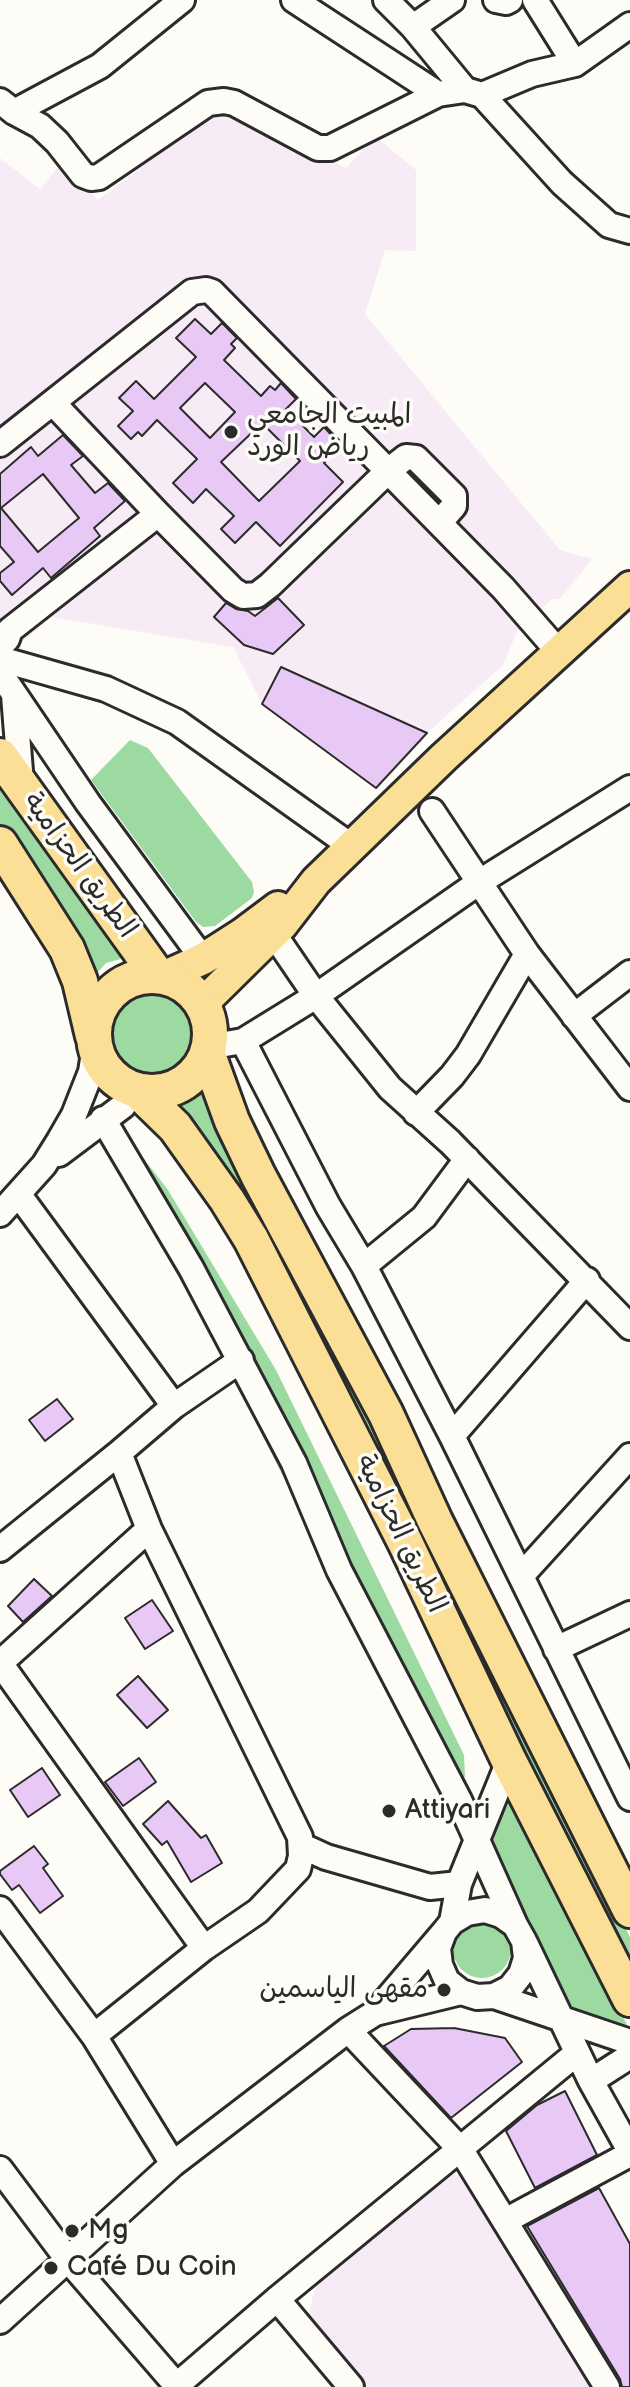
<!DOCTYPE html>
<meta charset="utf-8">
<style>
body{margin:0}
canvas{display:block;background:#fdfcf7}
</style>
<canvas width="630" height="2387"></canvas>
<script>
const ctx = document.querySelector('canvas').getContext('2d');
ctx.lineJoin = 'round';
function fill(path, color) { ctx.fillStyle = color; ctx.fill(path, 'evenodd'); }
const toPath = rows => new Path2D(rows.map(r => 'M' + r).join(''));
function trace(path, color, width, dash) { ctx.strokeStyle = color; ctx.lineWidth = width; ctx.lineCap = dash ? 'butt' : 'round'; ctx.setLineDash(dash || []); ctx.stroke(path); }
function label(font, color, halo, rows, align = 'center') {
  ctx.font = font + ' "Balsamiq Sans","Playpen Sans Arabic",sans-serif'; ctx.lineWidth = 7; ctx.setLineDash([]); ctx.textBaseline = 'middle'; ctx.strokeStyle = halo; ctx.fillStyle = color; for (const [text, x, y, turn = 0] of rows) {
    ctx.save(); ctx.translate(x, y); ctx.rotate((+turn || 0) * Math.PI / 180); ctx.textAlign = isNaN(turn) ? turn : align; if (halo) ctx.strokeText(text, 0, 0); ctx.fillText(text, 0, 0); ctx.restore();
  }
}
const built = toPath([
 [232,112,346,168,376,137,416,170,416,251,385,250,365,314,560,550,592,559,560,599,552,599,517,632,503,665,427,733,282,668,262,704,233,647,52,617,18,645,0,635,0,158,40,189,62,162,98,200,214,113],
 [453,2175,466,2175,474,2182,593,2387,367,2387,308,2317,316,2284,447,2177]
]);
const green = toPath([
 [130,740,148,748,252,882,254,892,252,898,215,926,203,927,196,922,91,780],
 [0,780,135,955,106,963,90,981,0,828],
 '112 1033a41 41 0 1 1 82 0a41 41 0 1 1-82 0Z',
 [206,1081,630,1937,630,1974,171,1107],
 [106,1142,138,1151,168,1190,276,1370,464,1755,465,1777,438,1787,204,1318],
 [513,1795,629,2029,578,2017,531,1935,490,1839],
 '453 1949a29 29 0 1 1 58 0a29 29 0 1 1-58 0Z'
]);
const building = toPath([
 [195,319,211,334,222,323,237,338,231,344,235,348,224,360,261,396,270,386,275,390,281,383,296,399,286,409,314,437,324,427,338,442,332,448,335,451,324,463,343,482,280,546,256,522,235,543,221,529,234,516,206,489,193,503,173,483,197,459,157,420,142,436,138,432,131,439,118,426,133,411,119,398,136,381,154,399,196,357,176,338,195,319],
 [205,383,235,412,210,438,180,408,205,383],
 [262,423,300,461,259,501,221,462,262,423],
 [63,435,83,456,71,465,95,493,108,483,125,501,94,528,100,536,51,578,43,568,12,595,0,581,0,573,14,562,0,546,0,474,31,447,38,456,63,435],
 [43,474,79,518,38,552,1,508,43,474],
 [278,598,304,625,273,654,244,645,214,617,226,603,236,609,248,611,255,616,278,598],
 [281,667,427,733,376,788,262,704,281,667],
 [57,1399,73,1419,45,1441,29,1420,57,1399],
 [34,1579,52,1596,23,1622,8,1606,34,1579],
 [152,1600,173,1631,145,1649,125,1618,152,1600],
 [138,1676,168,1710,147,1728,117,1695,138,1676],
 [139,1758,156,1782,123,1806,105,1782,139,1758],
 [42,1768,60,1795,28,1817,10,1790,42,1768],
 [168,1801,201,1838,206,1835,222,1863,191,1882,167,1841,162,1845,143,1824,168,1801],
 [34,1846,48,1864,43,1868,63,1896,40,1913,19,1885,12,1890,0,1874,0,1871,34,1846],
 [454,2028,505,2038,522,2062,451,2118,384,2046,411,2029,454,2028],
 [565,2091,597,2155,535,2188,506,2131,537,2105,565,2091],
 [599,2188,630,2244,630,2387,622,2387,620,2379,527,2226,599,2188]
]);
const minor = toPath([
 [294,0,438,94],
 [386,0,413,27,465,90],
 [496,0,506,2,510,0],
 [535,0,575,64],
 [413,27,452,0],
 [482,95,562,183,609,225,630,231],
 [0,101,14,112,40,126,57,142,83,175,91,178,99,177,208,103,224,101,234,103,318,148,330,148,438,94,465,90,482,95,532,74,575,64,630,25],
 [14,112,100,66,182,0],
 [0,444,192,292,206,290,212,292,503,588,558,651],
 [158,514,233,590,243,596,257,595,270,585,388,471,406,457,416,458,454,496,454,506,439,523],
 [0,646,7,639,10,630,158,514,53,403],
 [0,659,106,689,177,722,351,846],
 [0,673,88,803,203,959],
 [14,695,21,784],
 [432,811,527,954,630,1088],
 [273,933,316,996,390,1088,450,1142,630,1327],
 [574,1016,630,973],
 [243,1041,328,1206,364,1266,452,1436,630,1798],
 [208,1047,243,1041,316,996,478,883,630,788],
 [416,1113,452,1076,468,1055,527,954],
 [103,1119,191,1268,294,1463,339,1570,459,1800,515,1925],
 [59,1154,123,1106,134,1089],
 [19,1195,174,1406],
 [0,1214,44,1165,59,1141,74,1115,91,1072,95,1046],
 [364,1266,424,1217,467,1159],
 [452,1436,587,1280],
 [149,1529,0,1663,204,1948],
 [0,1549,119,1453],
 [521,1576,630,1456],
 [556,1649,630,1614],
 [302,1846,326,1857,430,1887,459,1884],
 [0,1909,94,2036,173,2164],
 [452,1922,467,1913,485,1910,501,1915,515,1925,524,1941,526,1958,521,1974,510,1988,494,1996,477,1997,461,1992,447,1981,440,1965,438,1948,444,1932,452,1922,459,1884,509,1761],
 [525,1943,591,2081,630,2151],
 [494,1996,630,2042],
 [375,2013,461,1992],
 [348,2030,461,2150,607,2387],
 [94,2036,204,1948,258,1911,298,1869,301,1856,300,1837,149,1529,119,1453,174,1406,241,1360],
 [591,2081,630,2056],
 [0,2169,69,2261,178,2387],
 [505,2221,630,2154],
 [277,2299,351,2387],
 [0,2321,173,2164,348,2030,375,2013,444,1932],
 [177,2385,277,2299,577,2053]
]);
const major = toPath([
 [163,977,203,959,242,934,278,907],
 [202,1004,282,925,316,881,444,757,630,587]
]);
const highway = toPath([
 [0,756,158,976],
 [0,844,67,949,80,981,93,1036],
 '94 1034a58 58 0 1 1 116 0a58 58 0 1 1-116 0Z',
 [207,1052,232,1121,258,1175,386,1414,435,1521,630,1910],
 [138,1091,175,1127,227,1200,251,1239,405,1542,509,1761,630,1999]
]);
const markers = [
 [231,432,8,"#2b2b2b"],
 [389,1811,8,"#2b2b2b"],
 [444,1990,8,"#2b2b2b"],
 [72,2231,8,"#2b2b2b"],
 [51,2268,8,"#2b2b2b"]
];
const poiNames = [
 ["المبيت الجامعي",247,416],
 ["رياض الورد",247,448],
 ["Attiyari",405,1811],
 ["مقهى الياسمين",428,1990,"right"],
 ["Mg",88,2231],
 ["Café Du Coin",67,2268]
];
const streetNames = [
 ["الطريق الحزامية",79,866,54],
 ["الطريق الحزامية",400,1534,64]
];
fill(built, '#f7ecf6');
fill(green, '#9cdaa2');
fill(building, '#e8c8f5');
trace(building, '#2b2b2b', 2);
trace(minor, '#2b2b2b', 30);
trace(major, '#2b2b2b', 36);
trace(highway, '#2b2b2b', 40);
trace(minor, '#fdfcf7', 24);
trace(major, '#fbdf96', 30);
trace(highway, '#fbdf96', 34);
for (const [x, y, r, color] of markers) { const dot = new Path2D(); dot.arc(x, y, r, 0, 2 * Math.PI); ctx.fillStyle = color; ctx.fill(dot); trace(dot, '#fdfcf7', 3); }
label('28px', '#2b2b2b', '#fdfcf7', poiNames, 'left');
label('28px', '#2b2b2b', '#fdfcf7', streetNames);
</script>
